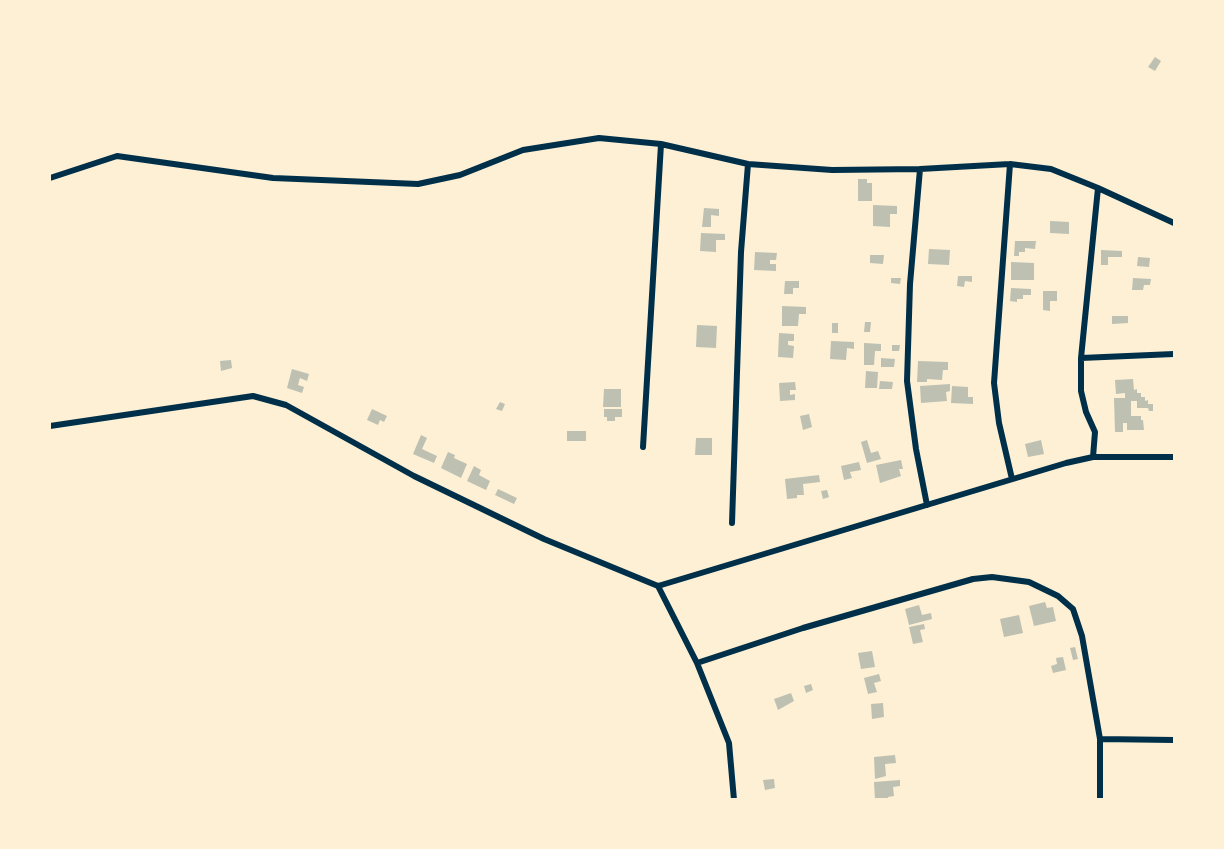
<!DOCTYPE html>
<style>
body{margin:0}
#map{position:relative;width:1224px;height:849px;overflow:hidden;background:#fdf0d5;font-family:Poppins,sans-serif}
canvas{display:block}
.frame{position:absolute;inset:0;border:51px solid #fdf0d5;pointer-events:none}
</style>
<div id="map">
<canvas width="1224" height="849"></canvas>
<div class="frame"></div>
</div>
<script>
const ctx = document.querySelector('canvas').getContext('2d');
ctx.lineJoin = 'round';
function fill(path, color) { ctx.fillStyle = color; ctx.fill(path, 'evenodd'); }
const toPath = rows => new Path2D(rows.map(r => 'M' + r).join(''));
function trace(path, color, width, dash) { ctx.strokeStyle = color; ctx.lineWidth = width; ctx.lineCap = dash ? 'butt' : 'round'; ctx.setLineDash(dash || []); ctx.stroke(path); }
const building = toPath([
 [1155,57,1161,61,1155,71,1148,67],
 [858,179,867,179,867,183,872,183,872,201,858,201],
 [873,205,897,206,897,214,890,214,890,227,873,226],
 [704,208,719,209,719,216,711,215,711,227,702,227],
 [1050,221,1069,222,1069,234,1050,233],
 [701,233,725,234,725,240,716,240,716,252,700,251],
 [1015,241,1036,241,1035,249,1025,248,1025,252,1019,252,1019,256,1014,256],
 [929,249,950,250,949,265,928,264],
 [1101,250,1122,251,1122,257,1108,257,1108,265,1101,265],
 [755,252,777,253,776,260,770,260,770,264,776,264,776,271,754,270],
 [870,255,884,255,883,264,870,263],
 [1138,257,1150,258,1149,267,1137,266],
 [1011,262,1034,263,1034,280,1011,280],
 [958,276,972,276,972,282,965,281,964,287,957,286],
 [891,278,901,278,900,284,891,283],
 [1133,278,1151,279,1150,285,1144,285,1143,290,1132,290],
 [785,281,799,281,799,288,793,288,793,294,784,294],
 [1011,288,1031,289,1031,295,1023,295,1023,299,1017,299,1017,302,1010,301],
 [1043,291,1057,291,1057,301,1050,301,1050,311,1043,310],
 [782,306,806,307,806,314,799,314,798,326,782,326],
 [1112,316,1128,316,1128,323,1112,324],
 [865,322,871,322,870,332,864,332],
 [832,323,838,323,838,333,832,333],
 [697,325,717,326,716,348,696,347],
 [779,333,794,334,794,341,788,341,788,345,794,346,793,358,778,357],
 [831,341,854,342,854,349,847,348,846,360,830,359],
 [864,343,881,344,881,351,875,351,874,365,864,365],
 [892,345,900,345,899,351,892,351],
 [881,358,895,359,894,367,881,367],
 [231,360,232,368,221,371,220,361],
 [918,361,948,362,948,370,943,370,942,380,927,379,927,382,917,382],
 [292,369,309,374,307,381,300,378,298,385,304,387,302,393,287,388],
 [866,371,878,372,877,388,865,388],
 [1133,379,1134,390,1137,389,1137,393,1141,393,1141,397,1145,397,1145,401,1148,400,1148,404,1153,404,1153,411,1149,411,1148,408,1137,408,1137,401,1131,401,1131,416,1141,416,1141,420,1143,420,1144,430,1127,430,1127,423,1123,423,1123,432,1115,432,1114,398,1125,398,1125,393,1116,394,1115,380],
 [880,381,893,382,892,389,879,389],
 [795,382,796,390,790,390,790,395,795,394,795,400,780,401,779,383],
 [950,384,950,391,946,392,947,401,921,403,920,386],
 [952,386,968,387,968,397,973,397,973,404,951,403],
 [604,389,621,389,621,407,603,407],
 [500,402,505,404,502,411,496,409],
 [372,409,387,416,384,422,380,420,378,425,367,420],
 [604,409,622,409,622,417,615,417,615,421,607,421,607,417,604,417],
 [809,414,812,427,803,430,800,416],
 [567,431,586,431,586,441,567,441],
 [421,435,427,438,422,449,437,456,434,463,413,454],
 [696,438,712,438,712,455,695,455],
 [867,440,871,453,878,451,881,459,867,463,861,442],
 [1041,440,1044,454,1028,457,1025,444],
 [448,452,455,455,454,458,467,464,461,478,441,468],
 [901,460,903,469,899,469,901,476,880,483,876,465],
 [859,462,861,470,850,472,852,478,844,480,841,466],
 [474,466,481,470,479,475,490,481,486,490,467,481],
 [819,475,820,482,803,484,804,495,797,495,797,498,787,499,785,479],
 [498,489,517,498,514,504,495,495],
 [827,490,829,497,823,499,821,491],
 [1045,602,1047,608,1053,607,1056,621,1034,626,1029,606],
 [919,605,922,615,931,613,932,619,909,625,905,609],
 [1019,615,1023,633,1004,637,1000,619],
 [924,624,925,629,920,630,923,642,913,644,909,627],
 [1075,647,1078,659,1073,660,1070,648],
 [872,651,875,667,861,669,858,653],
 [1063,657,1066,670,1053,673,1051,666,1057,664,1056,658],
 [879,674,881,681,874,683,877,692,868,694,864,678],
 [811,684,813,690,806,693,804,686],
 [791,693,794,701,778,710,774,699],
 [883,703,884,717,872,719,871,704],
 [895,755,896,763,885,764,886,776,875,779,874,757],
 [774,779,775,788,765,790,763,780],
 [900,780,900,786,893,787,894,796,888,797,888,800,875,800,874,782]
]);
const minor = toPath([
 [1010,164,994,383,999,423,1012,479],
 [920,169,910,284,907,381,916,449,927,505],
 [50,178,117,156,273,178,418,184,460,175,523,150,599,138,661,144,748,164,832,170,920,169,1010,164,1051,169,1098,188,1174,223],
 [1081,358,1174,354],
 [50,426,253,396,286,405,414,476,544,539,658,586,1066,463,1093,457,1174,457],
 [643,447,661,144],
 [1093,457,1095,432,1086,412,1081,391,1081,358,1098,188],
 [732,523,741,252,748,164],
 [658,586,697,663,729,743,734,800],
 [697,663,803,628,973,579,992,577,1029,582,1058,596,1073,609,1082,636,1100,739,1100,800],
 [1100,739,1174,740]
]);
fill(building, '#bec0b2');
trace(minor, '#003049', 6);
</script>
